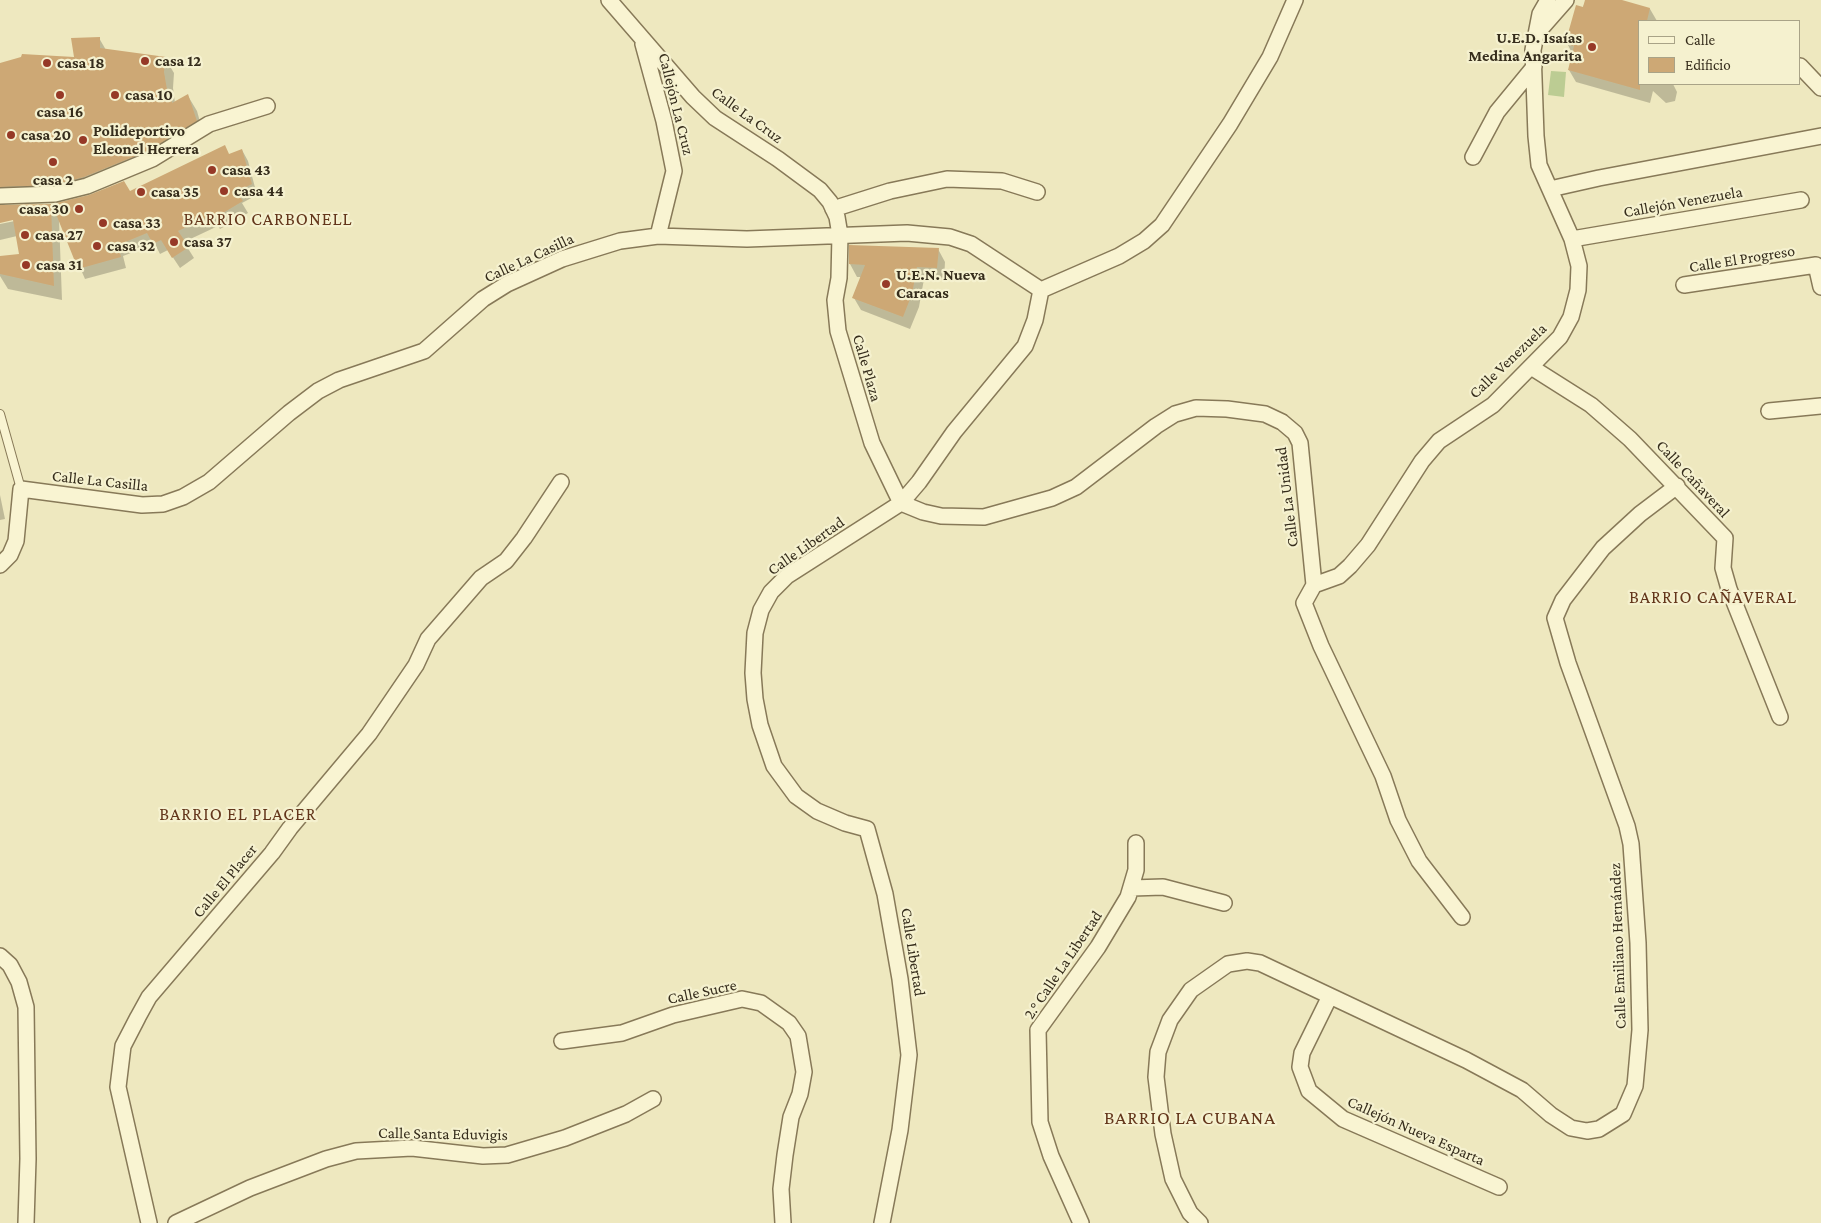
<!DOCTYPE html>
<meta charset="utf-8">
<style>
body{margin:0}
#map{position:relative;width:1821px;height:1223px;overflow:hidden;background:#eee8bf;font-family:"Crimson Pro",serif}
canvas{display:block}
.legend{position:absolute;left:1638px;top:20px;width:162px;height:65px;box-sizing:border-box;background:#f5f1cf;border:1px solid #a9a387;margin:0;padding:6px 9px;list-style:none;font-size:15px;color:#362d1c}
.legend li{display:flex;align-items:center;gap:10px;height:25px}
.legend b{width:25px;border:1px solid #a9a387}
</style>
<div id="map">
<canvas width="1821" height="1223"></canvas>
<ul class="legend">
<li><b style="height:6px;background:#f9f4d2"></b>Calle</li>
<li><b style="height:14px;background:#cda875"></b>Edificio</li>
</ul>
</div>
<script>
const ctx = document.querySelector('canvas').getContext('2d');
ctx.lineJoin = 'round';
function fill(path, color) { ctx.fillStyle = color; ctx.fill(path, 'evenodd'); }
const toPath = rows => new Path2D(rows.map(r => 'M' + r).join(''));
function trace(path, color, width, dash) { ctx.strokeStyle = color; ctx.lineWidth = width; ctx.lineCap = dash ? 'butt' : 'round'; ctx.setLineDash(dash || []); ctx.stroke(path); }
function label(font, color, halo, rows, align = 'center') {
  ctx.font = font + ' "Crimson Pro",serif'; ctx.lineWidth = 4.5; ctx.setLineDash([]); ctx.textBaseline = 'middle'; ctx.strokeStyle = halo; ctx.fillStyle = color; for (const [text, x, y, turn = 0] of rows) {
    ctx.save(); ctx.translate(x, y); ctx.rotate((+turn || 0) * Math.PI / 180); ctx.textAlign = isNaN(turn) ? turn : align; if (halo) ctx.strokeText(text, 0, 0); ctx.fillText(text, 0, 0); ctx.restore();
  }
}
const green = toPath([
 [1551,71,1566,72,1564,97,1548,95]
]);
const shadow = toPath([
 [1586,0,1617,0,1650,9,1657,21,1640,21,1640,84,1673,84,1677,92,1675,101,1666,103,1653,91,1650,103,1576,82,1569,70,1573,55,1567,43],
 [99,38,106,50,165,58,174,73,173,88,175,103,188,96,197,111,204,136,156,166,93,192,63,200,9,202,0,207,50,205,56,214,130,192,242,150,248,161,257,195,242,203,248,213,220,229,218,226,184,242,194,258,180,268,168,250,160,254,155,244,123,256,126,268,85,279,59,219,62,300,8,289,0,276,0,257,20,255,17,236,0,240,0,224,15,221,14,219,0,222,0,64,75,58],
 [938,249,945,262,944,280,924,279,919,307,910,329,861,310,854,298,862,277,857,277,850,264],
 [0,495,5,519,0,520]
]);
const building = toPath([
 [1585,0,1622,0,1650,8,1647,21,1640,21,1640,90,1568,70,1574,46,1565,44,1576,5,1583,7],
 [100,37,100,48,166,57,164,72,168,95,171,95,172,103,188,94,197,121,148,151,84,177,54,185,0,187,0,63,21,57,22,54,74,57,71,38],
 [225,145,229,154,242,149,252,184,236,192,243,201,213,219,210,216,178,231,189,247,172,258,161,240,153,244,147,233,118,245,121,257,78,269,52,204,89,195,124,181,130,191],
 [51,204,54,286,0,274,0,256,19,254,13,220,0,223,0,205],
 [849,245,939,248,937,268,917,267,912,294,903,317,852,298,865,265,849,264]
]);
const lane = toPath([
 [0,414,21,489]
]);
const street = toPath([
 [609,0,693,97,715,118,778,159,820,190,830,202,837,217,840,235,839,278,835,300,838,331,872,443,901,503],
 [1537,33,1566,0],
 [643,44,664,121,674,171,658,236],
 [1800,66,1821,88],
 [1473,157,1497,112,1534,67],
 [1550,189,1599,178,1821,136],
 [0,196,55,194,87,186,152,159,209,124,267,106],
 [833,209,890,191,947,179,1002,181,1037,192],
 [1572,239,1801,200],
 [1684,285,1816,265,1821,287],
 [1041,290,1119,256,1144,241,1162,225,1230,124,1270,57,1295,0],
 [1531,367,1591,405,1630,439,1725,538,1723,568,1729,589,1780,717],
 [1769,411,1821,406],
 [901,503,923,512,941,516,984,517,1052,498,1076,487,1156,426,1175,414,1196,408,1227,409,1265,414,1282,422,1295,433,1300,443,1314,585,1304,603,1321,646,1383,776,1398,820,1419,861,1462,917],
 [0,565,10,555,16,541,21,489,142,505,163,504,183,497,209,482,289,413,318,391,339,380,424,351,483,299,507,284,562,259,620,241,658,236,747,239,907,233,950,237,971,244,1041,290],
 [1314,585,1339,576,1350,566,1368,545,1422,461,1439,441,1493,405,1560,337,1571,317,1578,290,1579,266,1572,239,1539,165,1536,136,1533,50,1540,14,1548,0],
 [1132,888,1163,887,1224,903],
 [0,956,10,965,19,982,26,1007,28,1159,26,1223],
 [1330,996,1302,1053,1300,1067,1309,1091,1343,1119,1499,1187],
 [562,1041,622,1033,673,1015,742,999,761,1003,789,1023,798,1036,804,1072,800,1094,791,1117,785,1155,781,1189,783,1223],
 [149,1223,118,1087,123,1046,138,1017,149,997,272,853,290,828,369,734,416,665,428,639,481,578,506,561,524,538,561,482],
 [176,1223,250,1188,326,1159,356,1151,412,1148,483,1156,507,1155,565,1138,626,1114,653,1099],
 [882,1223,900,1130,909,1055,900,979,885,894,867,829,845,823,817,811,796,796,774,766,760,725,755,699,753,673,755,633,761,610,771,592,787,576,901,503,919,482,954,432,1025,346,1035,320,1041,290],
 [1081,1223,1051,1156,1040,1122,1038,1030,1098,947,1128,897,1136,870,1136,843],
 [1200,1223,1190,1213,1173,1179,1163,1134,1156,1077,1158,1052,1170,1020,1191,990,1228,964,1247,961,1260,963,1466,1060,1522,1090,1551,1115,1571,1128,1587,1131,1599,1129,1623,1114,1635,1086,1640,1030,1638,943,1631,844,1627,826,1568,663,1555,618,1563,600,1603,548,1640,514,1677,486]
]);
const markers = [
 [1592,47,5,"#963927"],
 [145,61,5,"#963927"],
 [47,63,5,"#963927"],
 [60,95,5,"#963927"],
 [115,95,5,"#963927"],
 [11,135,5,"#963927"],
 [83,140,5,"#963927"],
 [53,162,5,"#963927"],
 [212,170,5,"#963927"],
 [224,191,5,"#963927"],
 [141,192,5,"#963927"],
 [79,209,5,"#963927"],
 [103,223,5,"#963927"],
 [25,235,5,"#963927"],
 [174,242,5,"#963927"],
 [97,246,5,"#963927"],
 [26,265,5,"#963927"],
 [886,284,5,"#963927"]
];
const poiNames = [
 ["U.E.D. Isaías",1582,38,"right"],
 ["Medina Angarita",1582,56,"right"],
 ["casa 12",155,61],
 ["casa 18",57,63],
 ["casa 10",125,95],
 ["casa 16",60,112,"center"],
 ["Polideportivo",93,131],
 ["Eleonel Herrera",93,149],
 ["casa 20",21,135],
 ["casa 43",222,170],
 ["casa 2",53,180,"center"],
 ["casa 44",234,191],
 ["casa 35",151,192],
 ["casa 30",69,209,"right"],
 ["casa 33",113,223],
 ["casa 27",35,235],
 ["casa 37",184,242],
 ["casa 32",107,246],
 ["casa 31",36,265],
 ["U.E.N. Nueva",896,275],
 ["Caracas",896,293]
];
const streetNames = [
 ["Callejón La Cruz",676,104,76],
 ["Calle La Cruz",747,115,36],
 ["Callejón Venezuela",1683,202,-10],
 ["Calle La Casilla",529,258,-25],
 ["Calle El Progreso",1742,259,-9],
 ["Calle Venezuela",1508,361,-44],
 ["Calle Plaza",867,368,74],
 ["Calle Cañaveral",1693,479,47],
 ["Calle La Casilla",100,481,6],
 ["Calle La Unidad",1287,497,-97],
 ["Calle Libertad",806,546,-35],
 ["Calle El Placer",225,881,-50],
 ["Calle Emiliano Hernández",1618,946,-92],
 ["Calle Libertad",913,952,81],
 ["2.° Calle La Libertad",1063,965,-56],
 ["Calle Sucre",702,992,-12],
 ["Callejón Nueva Esparta",1416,1131,24],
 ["Calle Santa Eduvigis",443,1134,1]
];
const neighbourhoodNames = [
 ["BARRIO CARBONELL",268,219],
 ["BARRIO CAÑAVERAL",1713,597],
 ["BARRIO EL PLACER",238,814]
];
const quarterNames = [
 ["BARRIO LA CUBANA",1190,1118]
];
fill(green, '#bccc93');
fill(shadow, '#0003');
fill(building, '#cda875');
trace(lane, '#877958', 10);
trace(street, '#877958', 18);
trace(lane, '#f9f4d2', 8);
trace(street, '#f9f4d2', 15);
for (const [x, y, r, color] of markers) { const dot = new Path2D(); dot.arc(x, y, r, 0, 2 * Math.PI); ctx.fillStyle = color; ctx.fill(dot); trace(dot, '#f5f1cf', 2); }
label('bold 16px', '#362d1c', '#f5f1cf', poiNames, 'left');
label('16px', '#362d1c', '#f5f1cf', streetNames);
ctx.letterSpacing = '1px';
label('18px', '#63361b', '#f5f1cf', neighbourhoodNames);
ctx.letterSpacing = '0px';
ctx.letterSpacing = '1px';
label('19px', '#63361b', '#f5f1cf', quarterNames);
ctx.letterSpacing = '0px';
</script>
